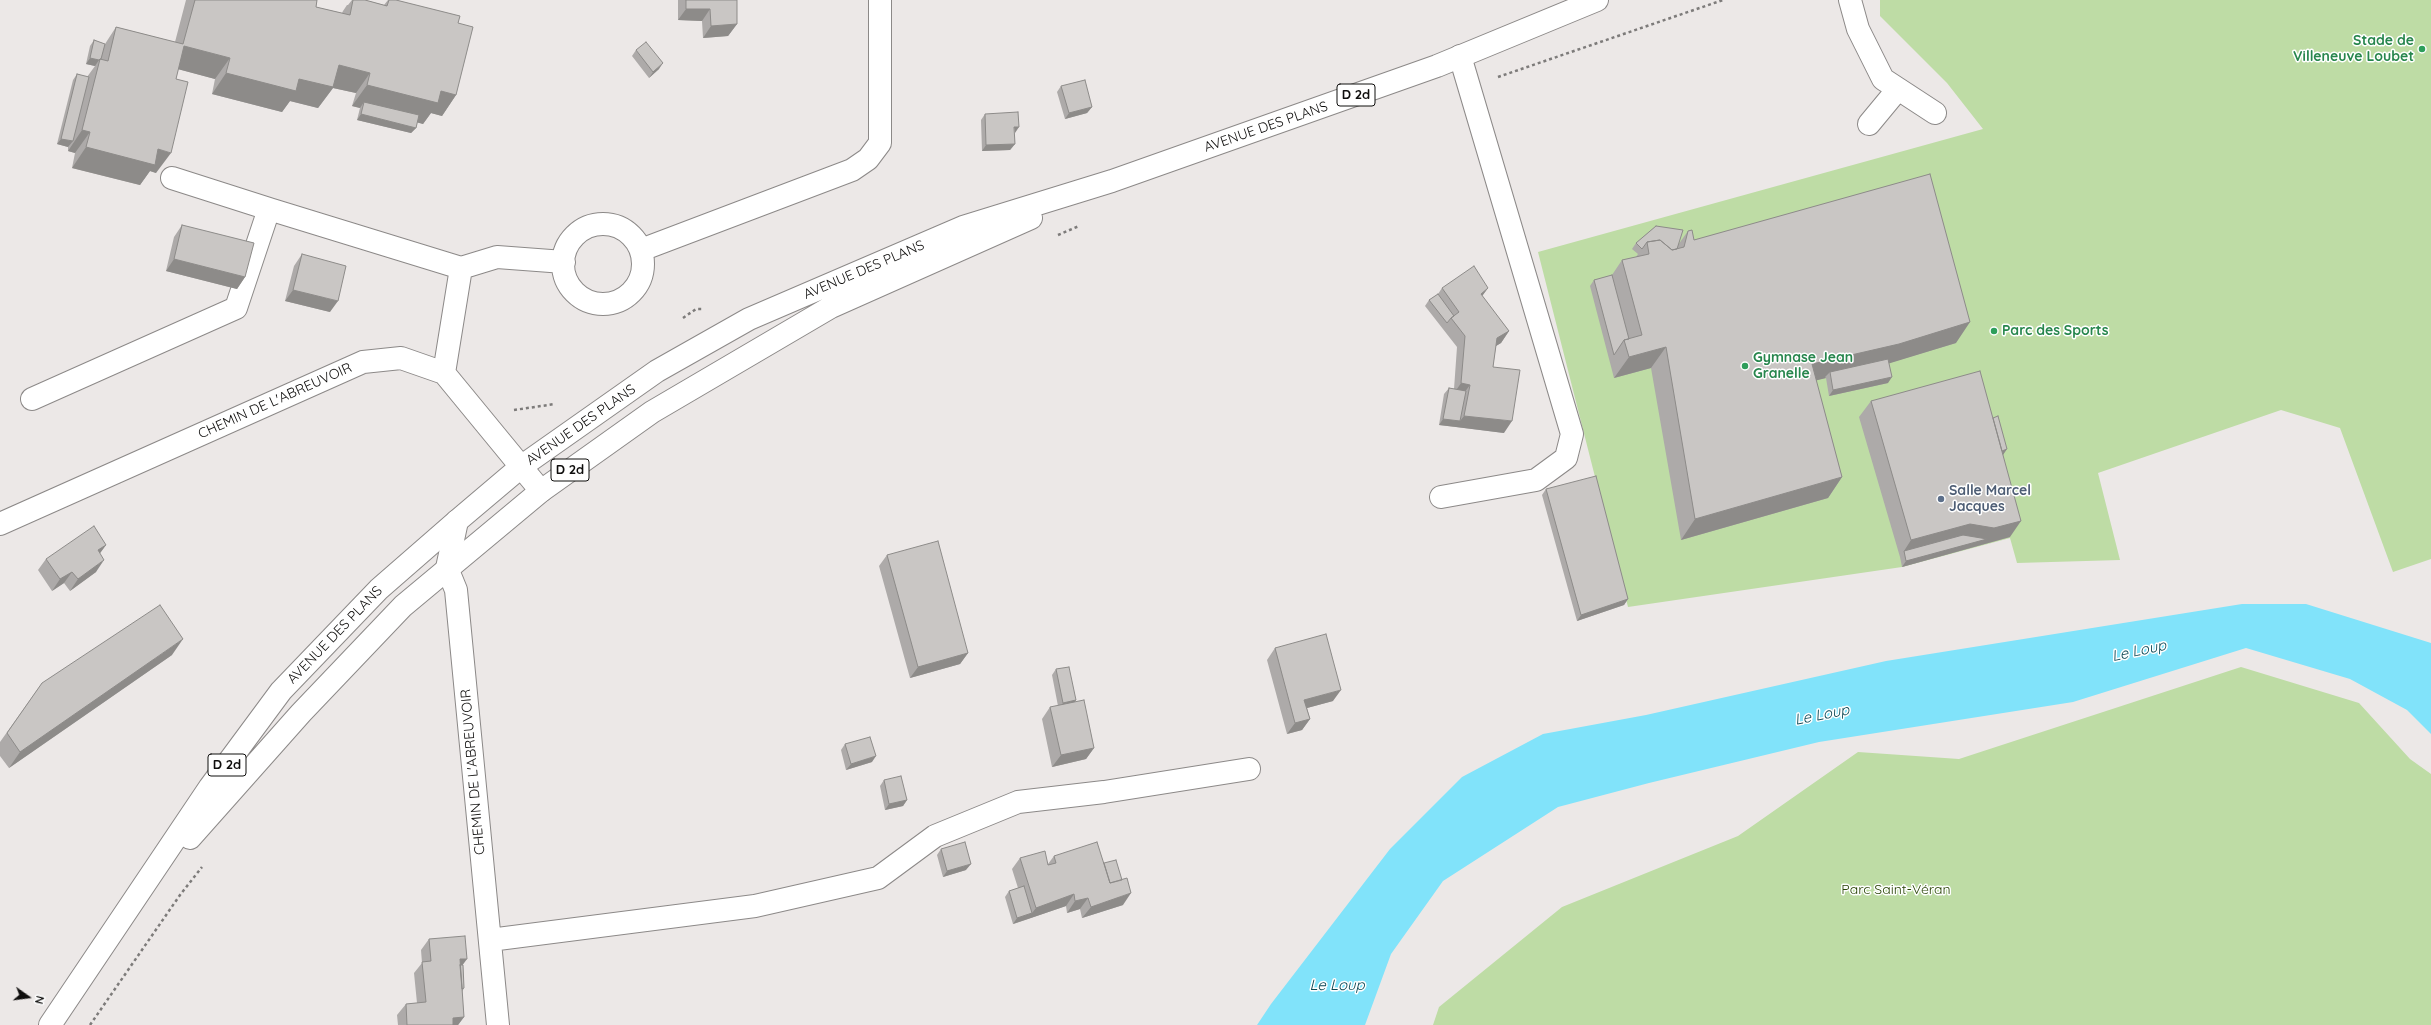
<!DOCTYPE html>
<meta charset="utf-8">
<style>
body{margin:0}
#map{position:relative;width:2431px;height:1025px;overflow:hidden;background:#ece8e7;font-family:Quicksand,sans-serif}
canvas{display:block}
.north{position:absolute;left:8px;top:977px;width:40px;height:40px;-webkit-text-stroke:3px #fff;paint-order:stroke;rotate:104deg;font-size:11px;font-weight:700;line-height:16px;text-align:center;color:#0f0e0d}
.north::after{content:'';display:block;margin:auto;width:14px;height:18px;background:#0f0e0d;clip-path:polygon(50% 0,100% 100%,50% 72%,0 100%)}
</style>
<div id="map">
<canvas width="2431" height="1025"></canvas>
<div class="north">N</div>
</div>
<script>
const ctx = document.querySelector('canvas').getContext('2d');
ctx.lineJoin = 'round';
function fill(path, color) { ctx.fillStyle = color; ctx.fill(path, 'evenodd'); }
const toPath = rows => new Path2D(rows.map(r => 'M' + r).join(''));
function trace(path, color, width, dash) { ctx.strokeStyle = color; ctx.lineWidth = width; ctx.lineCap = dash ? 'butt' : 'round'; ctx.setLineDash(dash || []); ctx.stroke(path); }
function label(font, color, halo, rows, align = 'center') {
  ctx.font = font + ' Quicksand,sans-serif'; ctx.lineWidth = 3; ctx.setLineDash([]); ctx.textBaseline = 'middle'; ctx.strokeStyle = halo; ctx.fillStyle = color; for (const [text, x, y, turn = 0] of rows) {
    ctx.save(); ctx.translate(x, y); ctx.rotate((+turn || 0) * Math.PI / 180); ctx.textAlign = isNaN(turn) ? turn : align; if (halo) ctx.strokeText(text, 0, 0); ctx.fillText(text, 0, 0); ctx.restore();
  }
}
const green = toPath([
 [1880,0,2431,0,2431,559,2393,572,2340,428,2281,410,2098,473,2120,560,2017,563,2010,538,1902,567,1628,607,1538,252,1983,129,1947,83,1880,16],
 [2241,667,2359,703,2410,759,2431,774,2431,1025,1433,1025,1439,1007,1562,907,1738,836,1858,752,1959,759]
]);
const water = toPath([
 [2242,604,2306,604,2431,643,2431,734,2407,710,2350,679,2246,648,2073,702,1819,742,1649,783,1558,807,1443,881,1391,954,1365,1025,1257,1025,1271,1004,1390,849,1462,777,1543,734,1646,715,1886,661]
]);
const path = toPath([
 [1498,77,1723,0],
 [1058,235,1079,226],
 [683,318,696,309,702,309],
 [514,410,555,404],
 [90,1025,180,895,202,867]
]);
const minor = toPath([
 [1850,0,1858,29,1883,79,1935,113],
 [1869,124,1898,89],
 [172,178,269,209],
 '563 264a40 40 0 1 1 80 0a40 40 0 1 1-80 0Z',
 [641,250,852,170,868,159,880,143,880,0],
 [461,268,497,257,564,262],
 [32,399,236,308,269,209,461,268,444,373],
 [1441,497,1536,480,1566,458,1572,434,1460,56],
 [457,521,447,568,456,590,498,1025],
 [0,524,363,362,401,358,444,373,541,491],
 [490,940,755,906,878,878,935,836,1018,802,1104,792,1249,769]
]);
const major = toPath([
 [190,838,301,713,403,606,541,491,652,412,831,307,1031,218],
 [50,1025,210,787,281,691,379,589,457,521,522,466,657,371,749,319,963,227,1112,181,1437,66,1597,0]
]);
const wall = toPath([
 [186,0,317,0,316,7,342,13,343,11,347,5,348,5,352,0,365,0,384,5,388,0,396,0,458,23,456,95,442,116,431,113,423,124,417,122,416,128,411,133,357,120,360,108,352,106,356,93,333,88,318,108,290,101,282,112,212,94,215,79,178,69,156,173,150,171,140,185,72,168,75,153,68,151,68,147,57,144,73,80,77,74,87,77,95,66,86,64,90,46,94,40,105,44,116,27,175,42],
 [678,0,737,0,737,24,728,36,703,38,702,21,678,20],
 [636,50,659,69,649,78,632,56],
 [1061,86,1092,107,1087,113,1065,119,1057,92],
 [985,114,1014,133,1015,144,1010,150,982,151,981,120],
 [182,225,245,277,237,289,166,271,174,237],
 [1656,226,1678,245,1688,231,1694,240,1956,343,1889,363,1888,383,1829,396,1826,378,1816,380,1842,477,1828,498,1681,540,1651,368,1614,378,1590,286,1594,280,1612,275,1622,260,1636,257,1638,254,1632,249,1636,243],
 [302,254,330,312,285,301,294,266],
 [1442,288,1488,288,1482,296,1509,331,1501,343,1496,346,1493,367,1504,433,1456,427,1439,425,1444,394,1449,388,1454,389,1457,347,1425,306,1429,300,1438,294],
 [1871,401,2003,455,2010,537,1902,567,1900,557,1859,417],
 [1546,489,1628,599,1624,605,1577,621,1542,495],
 [106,545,100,553,96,572,70,591,64,583,52,591,38,570,46,559],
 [887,555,968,653,960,664,910,678,879,566],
 [1275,648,1333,701,1307,708,1310,719,1302,730,1287,734,1267,660],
 [172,655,9,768,0,756,0,742,42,683],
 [1056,669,1076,700,1075,702,1094,748,1086,759,1052,767,1042,719,1050,707,1058,706,1052,675],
 [845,744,872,762,846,770,841,750],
 [884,780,907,800,903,806,885,810,880,786],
 [941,849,966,870,943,877,937,855],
 [1054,856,1104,863,1123,905,1082,918,1080,909,1067,913,1066,906,1028,919,1013,924,1005,897,1009,891,1018,888,1012,869,1020,858,1048,864],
 [429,939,463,965,464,988,462,992,464,1017,458,1025,398,1025,397,1015,406,1004,417,1003,414,973,422,963,421,950]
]);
const shadedWall = toPath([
 [686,9,710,9,702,21,678,20],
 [737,24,728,36,703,38,711,26],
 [184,46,230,58,215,79,170,67],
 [90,58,99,60,95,66,86,64],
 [663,63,659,69,649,78,653,72],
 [339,65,370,73,356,93,333,88,318,108,290,101,282,112,212,94,226,73,299,79],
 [367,85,441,91,456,95,442,116,431,113,423,124,363,108,364,102,360,108,352,106],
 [1092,107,1087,113,1065,119,1069,113],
 [361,114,416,128,411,133,357,120],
 [1014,127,1019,127,1015,133],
 [82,130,90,132,75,153,68,151],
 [61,139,73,141,68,147,57,144],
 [1015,144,1010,150,982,151,986,145],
 [86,147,158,149,171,153,156,173,150,171,140,185,72,168],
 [174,259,245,277,237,289,166,271],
 [1488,288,1480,299,1481,294],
 [293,290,338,301,330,312,285,301],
 [1970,322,1956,343,1884,365,1830,372,1825,377,1826,378,1798,385,1812,364],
 [1509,331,1501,343,1489,350,1497,338],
 [1666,347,1651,368,1614,378,1629,357],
 [1892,377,1888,383,1829,396,1833,390],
 [1461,383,1470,385,1461,397,1453,395],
 [1464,416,1512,421,1504,433,1456,427,1439,425,1443,419,1460,421],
 [2007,449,2003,455,1992,454],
 [1842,477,1828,498,1681,540,1695,519],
 [2021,521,2010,537,1902,567,1906,561,1904,551,1911,540,1970,524],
 [106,545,98,556,98,550],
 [104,560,96,572,70,591,78,579],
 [72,572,64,583,52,591,60,579],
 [1628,599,1624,605,1577,621,1581,615],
 [183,639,172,655,9,768,20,752],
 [968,653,960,664,910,678,918,667],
 [1341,690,1333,701,1296,711,1304,700],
 [1076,700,1072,706,1059,709,1063,703],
 [1310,719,1302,730,1287,734,1295,723],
 [1094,748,1086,759,1052,767,1061,755],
 [876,756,872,762,846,770,851,764],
 [907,800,903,806,885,810,889,804],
 [971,864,966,870,943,877,947,871],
 [1131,893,1123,905,1082,918,1091,907],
 [1074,894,1066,906,1028,919,1013,924,1017,918,1032,913,1036,908],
 [1088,898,1080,909,1067,913,1075,901],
 [460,959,467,959,459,970],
 [464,1017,458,1025,448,1025,453,1018]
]);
const building = toPath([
 [195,0,317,0,316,7,350,15,353,0,365,0,387,6,389,0,396,0,460,16,458,23,473,27,456,95,441,91,438,103,367,85,370,73,339,65,333,87,299,79,296,91,226,73,230,58,184,46,176,79,188,82,171,153,158,149,155,165,86,147,90,132,82,130,100,59,108,61,116,27,183,44,195,0],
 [686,0,737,0,737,24,711,26,710,9,686,9,686,0],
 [94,40,105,44,101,59,100,59,99,60,90,58,94,40],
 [646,42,663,63,653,72,636,50,646,42],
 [77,74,89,77,73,141,61,139,77,74],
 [1085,80,1092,107,1069,113,1061,86,1085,80],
 [364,102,419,115,416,128,361,114,364,102],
 [1018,112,1019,127,1014,127,1015,144,986,145,985,114,1018,112],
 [1930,174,1970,322,1899,344,1812,364,1842,477,1695,519,1666,347,1629,357,1624,340,1642,335,1622,260,1649,254,1647,242,1660,240,1672,250,1684,247,1688,231,1692,230,1694,240,1930,174],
 [182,225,254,243,245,277,174,259,182,225],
 [1656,226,1683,230,1677,249,1672,250,1660,240,1647,242,1642,249,1636,243,1656,226],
 [302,254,346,266,338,301,293,290,302,254],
 [1474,266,1488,288,1481,294,1509,331,1497,338,1493,367,1520,370,1512,421,1464,416,1470,385,1461,383,1465,336,1451,318,1459,312,1442,288,1474,266],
 [1612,275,1629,339,1624,340,1614,355,1594,280,1612,275],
 [1438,294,1454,316,1451,318,1447,323,1429,300,1438,294],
 [1888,359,1892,377,1833,390,1830,372,1888,359],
 [1980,371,2021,521,1994,528,1970,524,1911,540,1871,401,1980,371],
 [1449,388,1466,391,1460,421,1443,419,1449,388],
 [1998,416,2007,449,2002,451,1993,418,1998,416],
 [1596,476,1628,599,1581,615,1546,489,1596,476],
 [94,526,106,545,98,550,104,560,78,579,72,572,60,579,46,559,94,526],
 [1963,535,1987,539,1906,561,1904,551,1963,535],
 [938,541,968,653,918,667,887,555,938,541],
 [160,605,183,639,20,752,7,733,42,683,160,605],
 [1326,634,1341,690,1304,700,1310,719,1295,723,1275,648,1326,634],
 [1069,667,1076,700,1063,703,1056,669,1069,667],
 [1084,700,1094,748,1061,755,1050,707,1084,700],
 [870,737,876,756,851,764,845,744,870,737],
 [901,776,907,800,889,804,884,780,901,776],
 [965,842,971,864,947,871,941,849,965,842],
 [1097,842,1110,883,1127,878,1131,893,1091,907,1088,898,1075,901,1074,894,1036,908,1020,858,1045,851,1048,865,1056,863,1054,856,1097,842],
 [1116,860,1122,880,1110,883,1104,863,1116,860],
 [1024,886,1032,913,1017,918,1009,891,1024,886],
 [465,936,467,959,460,959,464,1017,453,1018,453,1025,407,1025,406,1004,426,1002,422,962,431,961,429,939,465,936],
 [460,965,463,965,464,988,462,989,460,965]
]);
const markers = [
 [2422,49,4,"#2e9e5b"],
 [1994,331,4,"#2e9e5b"],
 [1745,366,4,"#2e9e5b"],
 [1941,499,4,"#5c6f8a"]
];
const shields = [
 [1356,95,38],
 [570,470,38],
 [227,765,38]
];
const shieldNames = [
 ["D 2d",1356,95],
 ["D 2d",570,470],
 ["D 2d",227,765]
];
const leisureNames = [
 ["Stade de",2414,41,"right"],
 ["Villeneuve Loubet",2414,57,"right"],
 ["Parc des Sports",2002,331],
 ["Gymnase Jean",1753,358],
 ["Granelle",1753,374]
];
const streetNames = [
 ["AVENUE DES PLANS",1266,127,-19],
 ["AVENUE DES PLANS",864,270,-23],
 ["CHEMIN DE L'ABREUVOIR",275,401,-24],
 ["AVENUE DES PLANS",581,425,-35],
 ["AVENUE DES PLANS",335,635,-46],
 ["CHEMIN DE L'ABREUVOIR",473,772,-95]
];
const serviceNames = [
 ["Salle Marcel",1949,491],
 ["Jacques",1949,507]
];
const parkNames = [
 ["Parc Saint-Véran",1896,890]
];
const waterNames = [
 ["Le Loup",2139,651,-12],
 ["Le Loup",1822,715,-11],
 ["Le Loup",1337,985]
];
fill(green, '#bedca5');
fill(water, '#81e3fa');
trace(minor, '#8c8988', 24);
trace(major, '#8c8988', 24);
trace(path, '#7d7b7a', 2.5, [3, 3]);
trace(minor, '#fff', 22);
trace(major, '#fff', 22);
fill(wall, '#adaaa9');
fill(shadedWall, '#8d8b89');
fill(building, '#c9c6c4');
trace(building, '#8d8b89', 1);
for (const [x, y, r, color] of markers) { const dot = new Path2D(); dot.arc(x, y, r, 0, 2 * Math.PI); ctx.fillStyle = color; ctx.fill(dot); trace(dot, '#fff', 1.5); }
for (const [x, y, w] of shields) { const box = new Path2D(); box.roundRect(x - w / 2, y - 11, w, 22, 3); ctx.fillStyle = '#fff'; ctx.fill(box); trace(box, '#0f0e0d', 1); }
label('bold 13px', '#0f0e0d', null, shieldNames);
label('bold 14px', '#27864d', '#fff', leisureNames, 'left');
label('14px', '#0f0e0d', '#fff', streetNames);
label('bold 14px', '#4e5e75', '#fff', serviceNames, 'left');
label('14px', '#274204', '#fff', parkNames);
label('italic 15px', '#0b4754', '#fff', waterNames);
</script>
